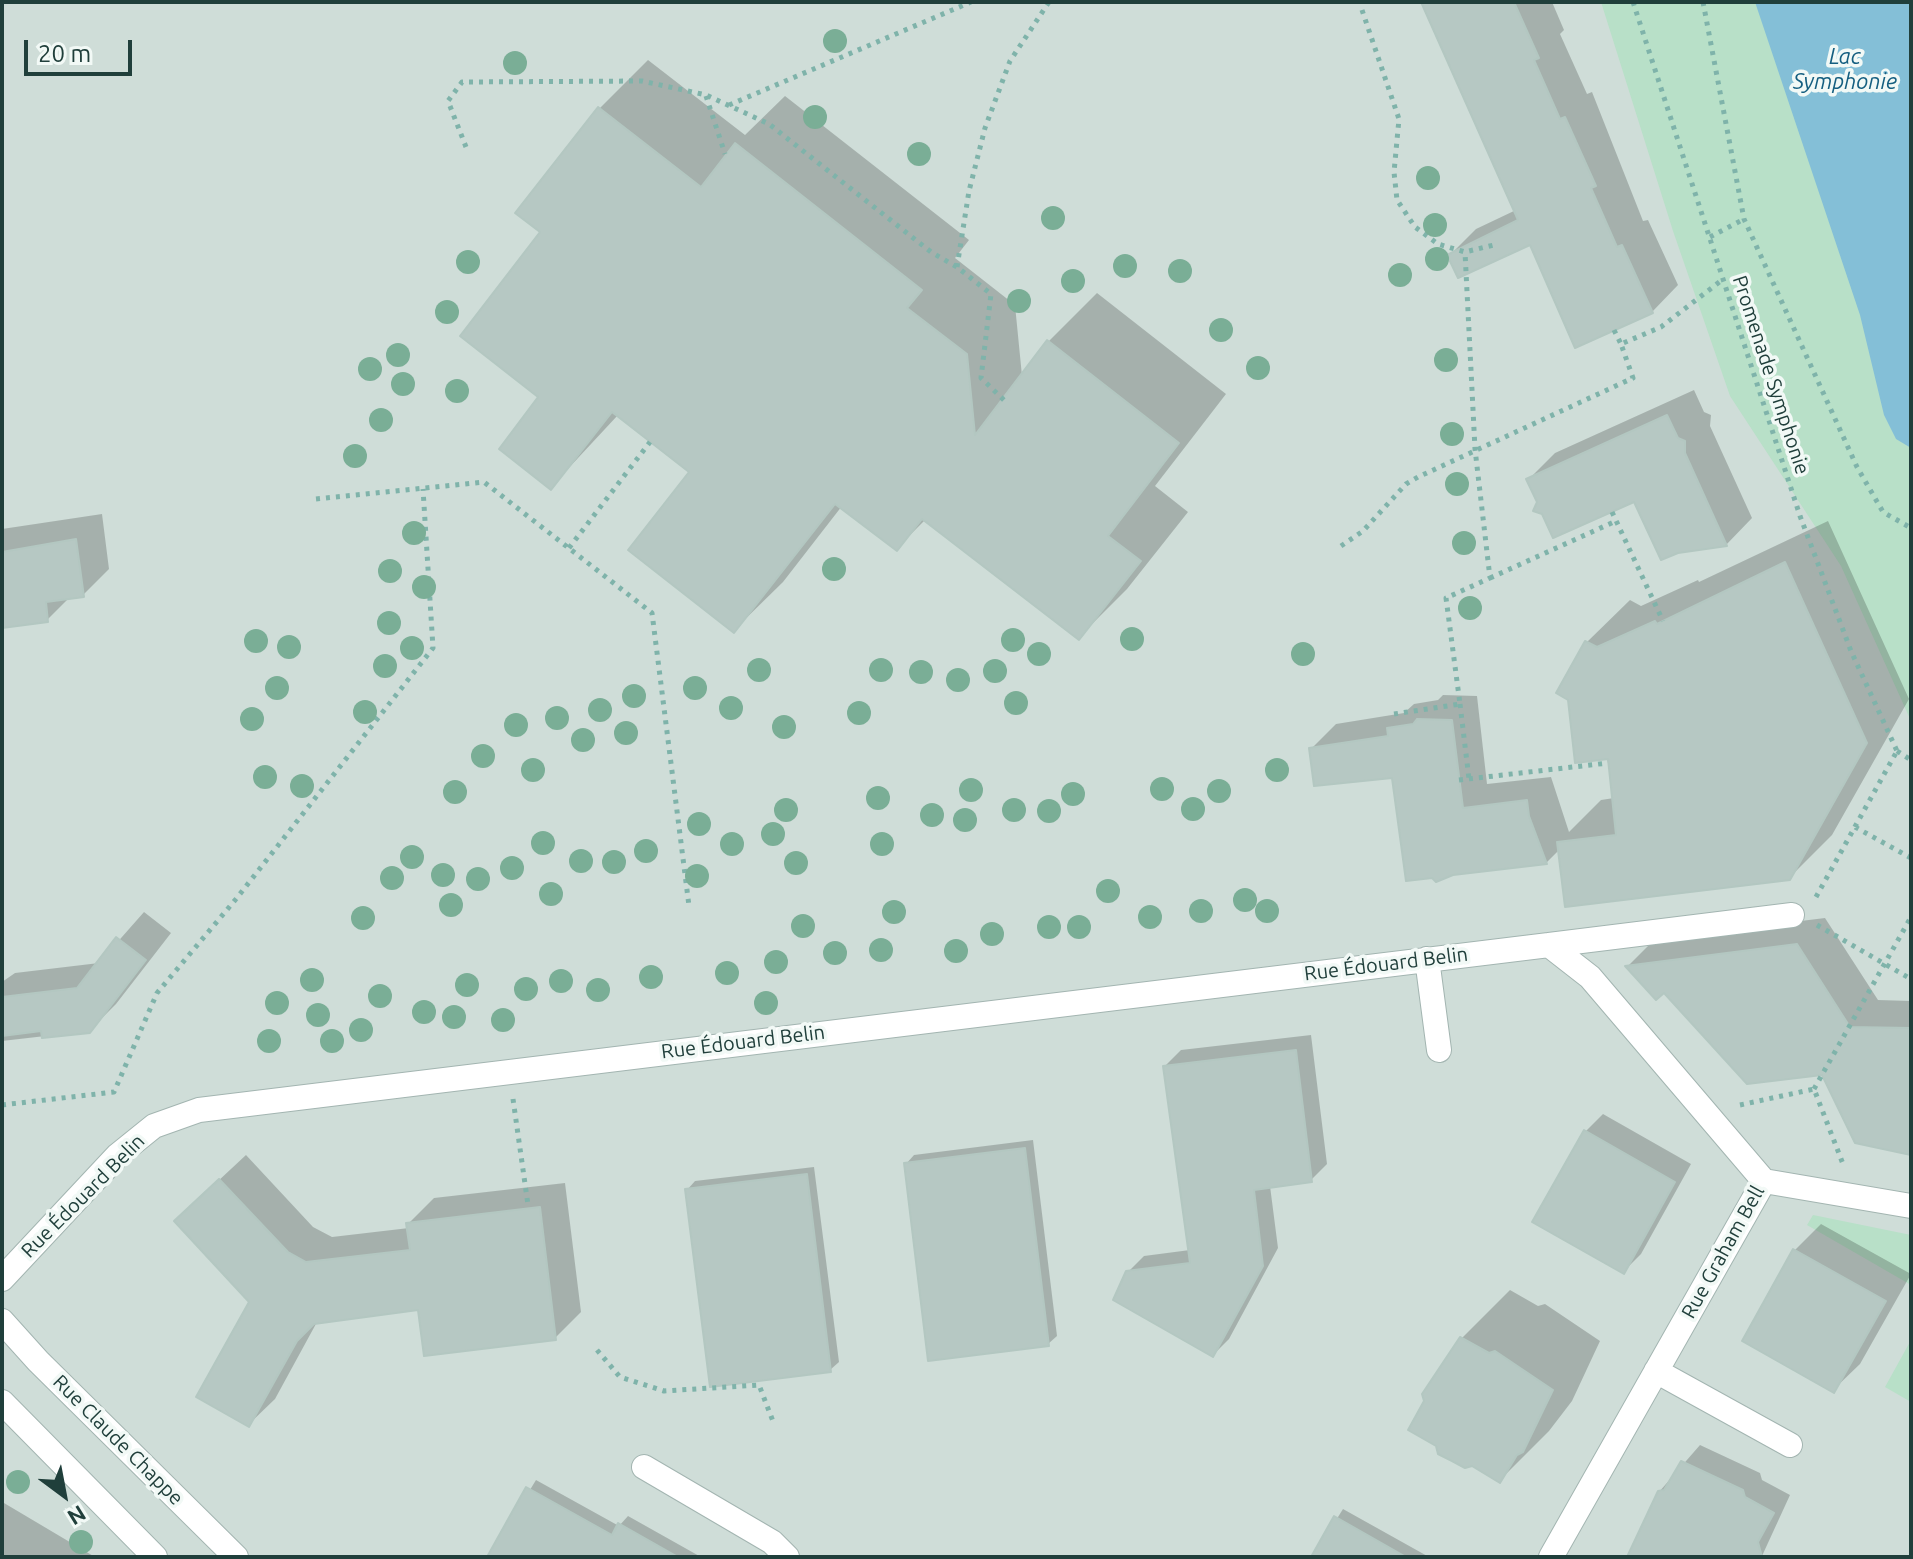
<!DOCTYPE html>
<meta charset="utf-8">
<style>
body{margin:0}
#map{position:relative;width:1913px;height:1559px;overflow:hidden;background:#e1ede9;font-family:Ubuntu,sans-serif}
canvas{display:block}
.frame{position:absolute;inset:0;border:4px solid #203f3b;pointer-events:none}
.north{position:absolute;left:24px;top:1455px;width:80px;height:80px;-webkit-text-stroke:6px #f2f9f6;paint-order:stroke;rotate:148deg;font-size:22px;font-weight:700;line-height:32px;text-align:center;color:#203f3b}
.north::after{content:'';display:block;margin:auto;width:28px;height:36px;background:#203f3b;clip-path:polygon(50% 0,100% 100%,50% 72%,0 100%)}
.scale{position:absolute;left:24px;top:40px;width:108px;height:36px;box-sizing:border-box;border:4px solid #203f3b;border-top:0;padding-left:10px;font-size:24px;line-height:28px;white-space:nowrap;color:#203f3b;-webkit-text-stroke:6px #f2f9f6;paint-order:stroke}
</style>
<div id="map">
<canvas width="1913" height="1559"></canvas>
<div class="frame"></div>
<div class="north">N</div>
<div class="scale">20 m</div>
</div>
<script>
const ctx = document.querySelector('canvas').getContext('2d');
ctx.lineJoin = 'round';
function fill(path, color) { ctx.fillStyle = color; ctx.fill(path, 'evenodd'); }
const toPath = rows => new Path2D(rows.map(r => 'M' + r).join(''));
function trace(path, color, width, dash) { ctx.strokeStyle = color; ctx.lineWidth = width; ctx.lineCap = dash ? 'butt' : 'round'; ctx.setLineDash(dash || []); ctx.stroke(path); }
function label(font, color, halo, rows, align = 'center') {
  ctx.font = font + ' Ubuntu,sans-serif'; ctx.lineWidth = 7; ctx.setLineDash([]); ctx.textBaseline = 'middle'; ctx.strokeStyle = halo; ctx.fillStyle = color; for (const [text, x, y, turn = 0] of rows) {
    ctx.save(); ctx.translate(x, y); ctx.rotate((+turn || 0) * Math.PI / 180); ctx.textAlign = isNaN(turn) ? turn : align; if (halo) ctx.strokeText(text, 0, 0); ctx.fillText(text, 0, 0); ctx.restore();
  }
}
const built = toPath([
 [2,2,1911,2,1911,1557,2,1557]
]);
const green = toPath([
 [1601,2,1911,2,1911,721,1841,566,1730,396,1673,231],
 [1813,1215,1911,1235,1911,1285,1807,1225],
 [1911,1340,1911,1402,1885,1387]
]);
const water = toPath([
 [1755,2,1911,2,1911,448,1896,439,1884,415,1860,315]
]);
const shadow = toPath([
 [1423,2,1552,2,1564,30,1560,34,1587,94,1592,92,1643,221,1648,220,1678,285,1652,312,1531,243,1450,255,1476,229,1516,210],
 [648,60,745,135,785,96,969,240,955,258,1015,305,1022,376,1049,341,1097,293,1226,394,1155,486,1188,512,1127,589,1079,637,926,519,897,548,842,506,783,582,734,630,692,472,618,415,551,487,541,396,543,232,599,109],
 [1694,390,1704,412,1711,415,1710,426,1752,518,1726,545,1635,499,1539,502,1529,479,1555,453],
 [102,514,109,569,83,595,71,596,47,620,2,620,2,529],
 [1828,521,1909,699,1832,835,1789,878,1560,849,1547,862,1452,873,1394,776,1311,749,1336,724,1404,713,1414,704,1438,700,1443,695,1477,696,1487,784,1551,777,1569,832,1601,800,1614,798,1587,642,1630,600,1641,606,1698,580,1699,582],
 [144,912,171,933,116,1004,89,1031,2,1041,2,982,15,973,99,963],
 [1825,918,1878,1000,1911,1001,1911,1153,1823,1072,1664,990,1656,997,1628,966,1655,939],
 [1311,1035,1327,1164,1311,1180,1270,1186,1278,1248,1229,1339,1213,1355,1128,1272,1144,1256,1190,1250,1165,1066,1181,1050],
 [1603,1114,1691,1164,1641,1254,1623,1272,1585,1132],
 [1033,1140,1057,1336,1048,1344,906,1164,914,1155],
 [246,1155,313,1227,332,1237,409,1228,408,1224,434,1198,565,1183,581,1312,555,1338,419,1308,317,1322,275,1399,249,1424,251,1302,202,1196],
 [814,1167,839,1362,830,1370,687,1190,695,1181],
 [1821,1224,1911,1274,1860,1364,1833,1390,1795,1250],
 [1510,1290,1538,1306,1545,1304,1600,1341,1572,1401,1549,1431,1500,1480,1461,1339],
 [1700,1445,1760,1473,1762,1480,1790,1495,1762,1556,1638,1557,1659,1492],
 [536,1480,619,1526,628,1516,701,1557,489,1557],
 [4,1503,95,1557,2,1557],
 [1343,1509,1429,1557,1313,1557]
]);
const building = toPath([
 [1421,2,1514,2,1539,58,1534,60,1560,119,1565,117,1596,186,1591,188,1617,247,1622,245,1653,313,1575,348,1530,245,1458,278,1447,255,1518,220,1421,2],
 [598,107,701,187,735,143,922,290,907,308,967,354,975,435,1047,340,1179,443,1108,536,1141,561,1079,640,922,519,897,551,835,504,734,633,628,550,689,472,612,412,551,490,499,449,538,397,460,336,540,232,515,213,598,107],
 [1667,415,1678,438,1685,441,1685,453,1727,546,1678,553,1661,560,1634,502,1553,538,1542,514,1533,511,1537,502,1526,479,1667,415],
 [76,539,84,597,46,602,48,622,2,628,2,552,76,539],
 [1785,562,1867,743,1790,880,1565,907,1557,842,1616,835,1608,759,1575,763,1568,700,1556,693,1585,641,1597,647,1655,621,1657,624,1785,562],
 [1417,719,1452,720,1463,808,1527,800,1529,816,1547,864,1453,875,1436,882,1432,878,1406,881,1392,778,1314,786,1309,748,1388,736,1387,728,1413,724,1417,719],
 [116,937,146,960,90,1033,42,1038,41,1031,2,1036,2,997,77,988,116,937],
 [1797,944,1850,1027,1911,1028,1911,1155,1855,1143,1822,1075,1747,1084,1664,993,1656,1000,1625,966,1797,944],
 [1296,1050,1312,1182,1254,1190,1263,1266,1213,1357,1113,1300,1126,1271,1190,1263,1163,1066,1296,1050],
 [1584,1130,1675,1182,1624,1274,1532,1222,1584,1130],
 [1025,1148,1049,1346,928,1361,904,1163,1025,1148],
 [807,1174,831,1372,710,1387,685,1189,807,1174],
 [219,1179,288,1252,306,1262,410,1250,406,1223,540,1207,556,1340,424,1356,418,1310,314,1324,297,1341,249,1427,196,1397,249,1302,174,1221,219,1179],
 [1793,1249,1886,1301,1834,1393,1742,1341,1793,1249],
 [1460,1337,1489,1353,1495,1351,1553,1390,1523,1452,1517,1455,1500,1483,1472,1466,1465,1468,1452,1461,1438,1454,1436,1446,1408,1430,1424,1401,1422,1394,1460,1337],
 [1681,1461,1743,1490,1745,1497,1774,1513,1758,1542,1762,1557,1627,1557,1658,1491,1664,1490,1681,1461],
 [526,1487,612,1535,618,1523,678,1557,487,1557,526,1487],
 [1334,1516,1406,1557,1311,1557,1334,1516]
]);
const path = toPath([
 [1633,2,1800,516,1851,651,1897,751],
 [1703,2,1744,219,1857,467,1883,512,1911,528],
 [1362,10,1399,119,1394,172,1397,200,1415,227,1438,244,1465,252,1498,244],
 [706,96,725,154],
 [729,105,971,2],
 [466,147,448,101,462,82,642,81,706,95,769,124,931,252,957,267,991,294,981,378,1007,403],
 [1710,237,1744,219],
 [957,267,969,191,985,128,1010,61,1049,2],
 [1614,330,1621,344],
 [316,499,484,482,652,613,689,906],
 [1612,512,1663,621],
 [1341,546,1363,531,1406,484,1418,477,1633,378,1621,344,1661,327,1722,280],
 [569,548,650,442],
 [1490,578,1616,521],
 [1460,704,1469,779],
 [1394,714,1460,704,1446,598,1490,578,1475,449,1465,252],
 [1897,751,1911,760],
 [1459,780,1608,763],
 [1855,827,1911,858],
 [1816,897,1897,751],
 [1817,925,1911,979],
 [1814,1089,1911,917],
 [513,1099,528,1205],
 [2,1105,114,1092,157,993,236,899,433,648,423,489],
 [1740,1105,1814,1089,1843,1164],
 [597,1350,620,1377,664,1391,759,1385,774,1424]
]);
const minor = toPath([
 [1549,945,1792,915],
 [1427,959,1439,1050],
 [1764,1181,1911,1206],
 [2,1279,118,1155,154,1126,199,1110,1549,945,1590,977,1764,1181,1551,1557],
 [2,1321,38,1361,236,1557],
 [1656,1371,1790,1445],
 [2,1402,155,1557],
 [644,1467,772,1542,787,1557]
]);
const trees = [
 [835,41],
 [515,63],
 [815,117],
 [919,154],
 [1428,178],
 [1053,218],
 [1435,225],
 [1437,259],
 [468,262],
 [1125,266],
 [1180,271],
 [1400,275],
 [1073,281],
 [1019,301],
 [447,312],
 [1221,330],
 [398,355],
 [1446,360],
 [1258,368],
 [370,369],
 [403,384],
 [457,391],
 [381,420],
 [1452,434],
 [355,456],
 [1457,484],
 [414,533],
 [1464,543],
 [834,569],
 [390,571],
 [424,587],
 [1470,608],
 [389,623],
 [1132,639],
 [1013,640],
 [256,641],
 [289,647],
 [412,648],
 [1039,654],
 [1303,654],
 [385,666],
 [759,670],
 [881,670],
 [995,671],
 [921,672],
 [958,680],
 [277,688],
 [695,688],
 [634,696],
 [1016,703],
 [731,708],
 [600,710],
 [365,712],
 [859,713],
 [557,718],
 [252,719],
 [516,725],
 [784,727],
 [626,733],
 [583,740],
 [483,756],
 [533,770],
 [1277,770],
 [265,777],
 [302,786],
 [1162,789],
 [971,790],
 [1219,791],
 [455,792],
 [1073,794],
 [878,798],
 [1193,809],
 [786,810],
 [1014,810],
 [1049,811],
 [932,815],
 [965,820],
 [699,824],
 [773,834],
 [543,843],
 [732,844],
 [882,844],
 [646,851],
 [412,857],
 [581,861],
 [614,862],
 [796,863],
 [512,868],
 [443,875],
 [697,876],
 [392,878],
 [478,879],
 [1108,891],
 [551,894],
 [1245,900],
 [451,905],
 [1201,911],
 [1267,911],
 [894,912],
 [1150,917],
 [363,918],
 [803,926],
 [1049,927],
 [1079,927],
 [992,934],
 [881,950],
 [956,951],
 [835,953],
 [776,962],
 [727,973],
 [651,977],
 [312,980],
 [561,981],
 [467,985],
 [526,989],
 [598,990],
 [380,996],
 [277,1003],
 [766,1003],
 [424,1012],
 [318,1015],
 [454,1017],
 [503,1020],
 [361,1030],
 [269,1041],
 [332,1041],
 [18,1482],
 [81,1542]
];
const streetNames = [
 ["Promenade Symphonie",1771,375,72],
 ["Rue Édouard Belin",1386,964,-7],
 ["Rue Édouard Belin",743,1042,-7],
 ["Rue Édouard Belin",83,1196,-45],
 ["Rue Graham Bell",1723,1252,-61],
 ["Rue Claude Chappe",118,1440,45]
];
const waterNames = [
 ["Lac",1845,57],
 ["Symphonie",1845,82]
];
fill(built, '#cfddd8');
fill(green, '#b8e0c8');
fill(water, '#84bfd7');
fill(shadow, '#0003');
fill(building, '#b6c8c3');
trace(building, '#b3c7c1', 2);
trace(minor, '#a3b5b1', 26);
trace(path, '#7fb3aa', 5, [4, 6]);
trace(minor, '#fff', 24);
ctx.fillStyle = '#7aae96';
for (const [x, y] of trees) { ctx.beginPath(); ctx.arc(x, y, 12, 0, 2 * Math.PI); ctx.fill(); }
label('20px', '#203f3b', '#f2f9f6', streetNames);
label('italic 22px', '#155f80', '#f2f9f6', waterNames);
</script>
